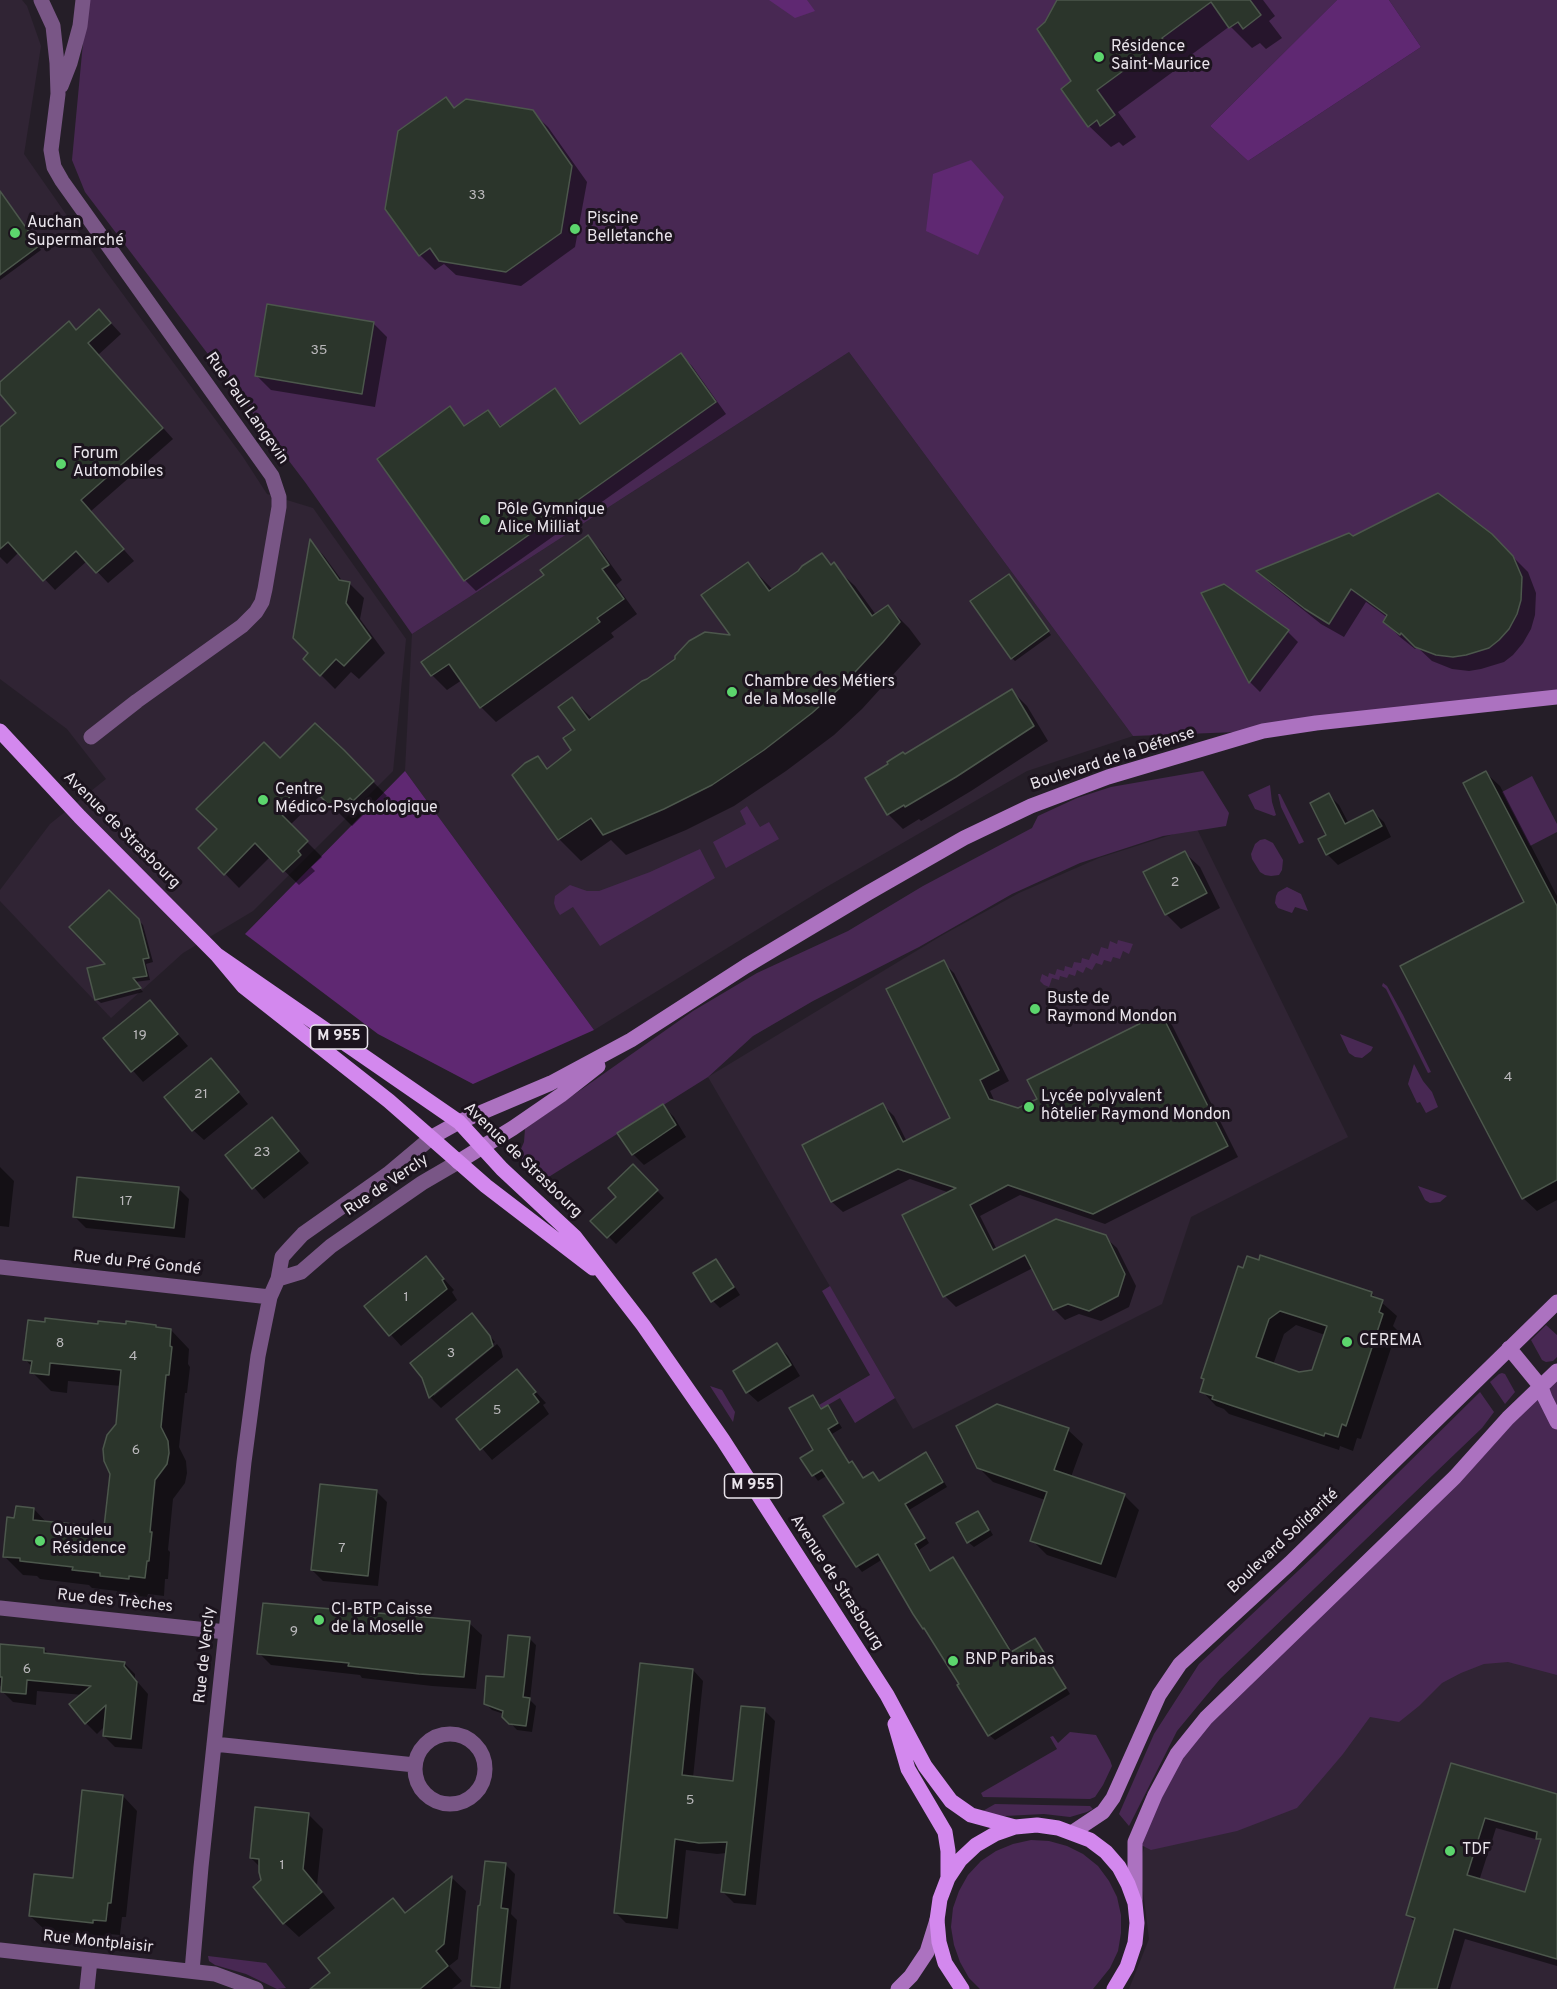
<!DOCTYPE html>
<meta charset="utf-8">
<style>
body{margin:0}
canvas{display:block;background:#251e28}
</style>
<canvas width="1557" height="1989"></canvas>
<script>
const ctx = document.querySelector('canvas').getContext('2d');
ctx.lineJoin = 'round';
function fill(path, color) { ctx.fillStyle = color; ctx.fill(path, 'evenodd'); }
const toPath = rows => new Path2D(rows.map(r => 'M' + r).join(''));
function trace(path, color, width, dash) { ctx.strokeStyle = color; ctx.lineWidth = width; ctx.lineCap = dash ? 'butt' : 'round'; ctx.setLineDash(dash || []); ctx.stroke(path); }
function label(font, color, halo, rows, align = 'center') {
  ctx.font = font + ' Overpass,sans-serif'; ctx.lineWidth = 6; ctx.setLineDash([]); ctx.textBaseline = 'middle'; ctx.strokeStyle = halo; ctx.fillStyle = color; for (const [text, x, y, turn = 0] of rows) {
    ctx.save(); ctx.translate(x, y); ctx.rotate((+turn || 0) * Math.PI / 180); ctx.textAlign = isNaN(turn) ? turn : align; if (halo) ctx.strokeText(text, 0, 0); ctx.fillText(text, 0, 0); ctx.restore();
  }
}
const built = toPath([
 [0,0,22,0,27,6,41,46,24,154,105,270,243,457,267,494,313,508,406,639,393,771,253,911,183,953,111,1018,0,901,0,890,50,824,106,779,67,729,0,679],
 [849,352,1133,736,1027,771,823,889,594,1030,405,771,412,634],
 [1196,827,1348,1137,1191,1217,1162,1304,913,1429,708,1077,941,936,1019,893,1099,858],
 [1557,1369,1557,1989,1129,1989,1149,1939,1141,1874,1141,1859,1161,1789]
]);
const green = toPath([
 [87,0,1337,0,1210,126,1248,161,1421,47,1389,0,1557,0,1557,697,1263,731,1133,736,849,352,412,634,305,482,85,192,72,160],
 [1203,771,1229,813,1226,826,1163,836,1080,863,1012,894,919,947,813,1001,753,1036,708,1077,547,1178,541,1180,528,1168,522,1158,521,1149,524,1142,525,1129,693,1011,757,973,848,931,923,886,1032,828,1038,816,1077,798,1111,787],
 [1532,776,1557,824,1557,832,1530,846,1502,792],
 [1270,785,1272,802,1276,815,1274,816,1255,809,1248,795],
 [1280,794,1304,842,1299,844,1281,807,1278,794],
 [747,806,760,827,769,822,779,839,726,868,713,842,746,824,740,811],
 [1265,839,1273,843,1283,860,1282,870,1279,875,1271,876,1265,875,1260,872,1252,859,1251,854,1255,844,1260,840],
 [700,849,715,878,600,946,573,907,560,915,556,909,554,903,555,896,570,885,587,891,599,891,650,872],
 [1287,887,1301,894,1308,911,1295,907,1292,913,1278,908,1275,903,1276,896,1278,892],
 [1118,940,1133,944,1129,954,1123,951,1120,959,1113,957,1111,962,1104,960,1102,965,1096,963,1092,970,1086,967,1083,973,1077,970,1075,976,1069,974,1067,978,1060,976,1059,980,1052,978,1049,987,1044,985,1040,981,1042,974,1048,977,1049,973,1055,975,1057,969,1064,971,1065,966,1072,968,1074,962,1081,963,1082,958,1089,960,1092,953,1098,956,1101,947,1108,949,1110,941,1117,944],
 [1383,983,1387,986,1403,1015,1431,1072,1428,1073,1386,989,1382,986],
 [1340,1034,1373,1047,1371,1051,1362,1058,1355,1057,1349,1053],
 [1414,1064,1423,1081,1432,1092,1438,1107,1426,1113,1420,1102,1417,1103,1408,1084],
 [1418,1186,1441,1194,1447,1196,1440,1202,1430,1203,1425,1200],
 [830,1286,895,1398,855,1423,840,1398,821,1409,819,1405,870,1375,822,1291],
 [1546,1325,1557,1335,1557,1357,1553,1361,1546,1362,1542,1360,1531,1340],
 [1557,1371,1557,1675,1508,1662,1484,1664,1461,1673,1442,1683,1419,1706,1399,1722,1370,1717,1343,1754,1297,1808,1237,1831,1151,1850,1135,1842,1177,1754],
 [1502,1373,1505,1374,1515,1392,1505,1404,1490,1382,1499,1374],
 [710,1386,722,1390,735,1412,733,1422],
 [1480,1392,1494,1412,1482,1428,1220,1679,1177,1731,1129,1826,1119,1814,1154,1734,1199,1664,1315,1555],
 [1070,1732,1096,1735,1110,1760,1112,1766,1103,1785,1095,1797,1090,1799,983,1797,981,1793,1057,1749,1050,1737,1053,1736,1058,1743],
 [995,1804,1090,1806,1093,1809,1087,1812,1070,1817,1044,1814,1004,1816,981,1812],
 [1031,1840,1049,1841,1067,1846,1083,1854,1098,1866,1109,1881,1117,1897,1121,1915,1121,1933,1118,1951,1110,1968,1093,1989,980,1989,969,1978,960,1962,954,1945,951,1927,953,1908,959,1891,968,1875,981,1861,996,1851,1013,1844],
 [208,1956,266,1963,286,1988,277,1989,246,1974,215,1965,209,1961]
]);
const forest = toPath([
 [769,0,807,0,815,11,795,18],
 [1337,0,1389,0,1421,47,1248,161,1210,126],
 [971,160,1004,197,978,255,926,231,933,174],
 [405,771,594,1030,473,1084,378,1034,245,934]
]);
const shadow = toPath([
 [1062,0,1263,0,1275,16,1269,21,1282,38,1266,49,1260,43,1252,48,1230,26,1183,61,1185,63,1118,112,1136,137,1123,146,1119,142,1111,147,1089,126,1073,81,1046,23],
 [445,99,455,109,532,112,548,127,587,182,575,247,521,286,456,275,444,264,435,270,420,255,387,208],
 [0,192,41,250,0,280],
 [110,322,121,334,98,355,173,439,90,512,134,561,108,583,87,561,55,590,19,552,7,564,0,557,0,429,18,413,0,392,0,384,77,331],
 [373,323,387,337,375,407,271,390,257,376],
 [681,355,692,366,726,414,476,591,465,580,450,408,466,427,488,412,502,427,554,390,565,401,582,425],
 [1491,535,1528,572,1536,593,1535,615,1531,629,1523,643,1513,655,1504,662,1481,669,1469,671,1452,669,1432,661,1417,647,1415,649,1400,637,1385,622,1388,618,1366,602,1344,637,1321,624,1272,585,1259,572,1353,538],
 [588,537,602,552,622,580,616,585,637,614,611,633,614,637,496,722,481,707,462,680,447,690,432,675,423,663,546,575],
 [311,542,324,556,343,582,349,583,364,598,360,619,385,653,359,679,351,672,335,689,305,659,310,653],
 [822,555,855,586,876,615,888,607,909,628,921,644,862,709,834,735,786,771,734,806,686,830,626,855,611,840,581,861,559,839,538,758,549,769,573,750,577,731,572,699,593,719,733,637,748,564,773,590],
 [1011,579,1051,635,1015,661,1012,658],
 [1203,594,1288,632,1298,642,1260,692,1250,682],
 [1012,691,1027,706,1048,741,971,791,921,821,919,819,903,829,888,814,867,779],
 [343,751,387,796,369,815,366,812,352,826,321,795,290,825,322,857,311,867,315,871,299,885,270,857,239,888,200,848,280,760],
 [1486,773,1500,786,1557,896,1557,1200,1537,1211,1523,1198,1526,902],
 [1329,795,1339,805,1349,824,1373,812,1384,822,1391,837,1338,865,1327,854,1320,840,1328,836],
 [1185,853,1200,867,1220,908,1181,929,1166,914],
 [109,892,143,925,153,962,146,964,150,980,135,982,143,992,101,1003,96,999,108,965],
 [943,962,954,973,1009,1081,990,1091,995,1102,1018,1110,1039,1099,1161,1015,1172,1025,1238,1157,1105,1224,1020,1195,980,1216,997,1250,1105,1237,1117,1248,1136,1286,1129,1307,1101,1321,1079,1314,1065,1320,1054,1309,1033,1268,956,1307,945,1296,950,1193,910,1179,843,1212,832,1202,804,1146,883,1105,894,1116,907,1142,952,1119],
 [150,1002,188,1046,143,1082,105,1039],
 [221,1071,248,1104,204,1140,193,1130],
 [663,1106,674,1117,686,1137,644,1165,633,1154],
 [272,1119,309,1163,264,1199,227,1155],
 [633,1166,664,1198,616,1244,593,1221,618,1197],
 [0,1167,14,1181,9,1227,0,1226],
 [178,1188,189,1199,185,1238,86,1228,75,1217],
 [425,1258,454,1290,452,1292,457,1300,401,1346,366,1307],
 [716,1261,723,1268,740,1295,720,1308,713,1301],
 [1239,1268,1371,1293,1397,1316,1393,1326,1397,1330,1361,1439,1357,1438,1353,1451,1340,1446,1339,1450,1229,1414,1224,1409,1216,1406,1202,1391],
 [1296,1325,1325,1335,1313,1372,1299,1374,1273,1365,1284,1334],
 [472,1315,495,1342,434,1392,434,1396,497,1344,501,1349,503,1357,441,1408,430,1397,424,1378],
 [99,1326,155,1326,158,1329,171,1330,189,1349,188,1364,190,1367,187,1393,185,1393,179,1447,186,1461,187,1473,185,1483,173,1499,168,1550,170,1552,168,1579,165,1579,164,1596,148,1594,147,1597,120,1595,117,1591,92,1588,89,1585,40,1579,37,1576,23,1575,4,1556,16,1520,34,1509,47,1523,106,1529,121,1386,68,1381,67,1393,51,1391,32,1372,32,1367,25,1359],
 [777,1345,788,1356,800,1376,758,1402,747,1392],
 [517,1371,546,1403,543,1405,549,1414,492,1460,458,1420],
 [813,1396,823,1410,828,1407,833,1413,842,1428,832,1434,850,1464,857,1468,864,1479,872,1474,880,1482,926,1454,931,1460,947,1487,909,1510,929,1543,919,1550,931,1572,953,1559,958,1564,1013,1653,1035,1639,1040,1645,1070,1694,995,1740,989,1735,961,1684,930,1634,924,1628,883,1559,862,1572,857,1566,846,1503,828,1475,818,1481,802,1458,815,1450],
 [1068,1430,1083,1444,1071,1477,1124,1495,1139,1510,1116,1578,1047,1555,1032,1540,1045,1500,993,1482,978,1467],
 [376,1491,387,1502,378,1586,323,1581,312,1570],
 [978,1513,983,1518,993,1535,974,1547,968,1542],
 [469,1623,482,1635,476,1689,432,1686,362,1678,360,1675,271,1665,259,1653],
 [529,1638,536,1645,530,1700,536,1706,532,1732,517,1730,504,1716,504,1714,492,1710,485,1703,505,1678],
 [0,1645,44,1649,50,1655,124,1663,135,1674,135,1679,148,1694,142,1749,115,1747,104,1736,105,1726,97,1734,86,1723,83,1695,37,1691,36,1705,13,1702,2,1691,3,1687,0,1686],
 [693,1670,703,1681,693,1778,734,1782,764,1710,775,1721,756,1905,734,1903,723,1892,727,1853,717,1854,686,1850,678,1929,626,1923,615,1912],
 [1452,1765,1557,1795,1557,1966,1465,1939,1450,1989,1399,1989,1415,1922,1408,1915],
 [1496,1828,1539,1840,1542,1842,1526,1894,1479,1881],
 [123,1796,137,1811,126,1917,122,1917,120,1935,108,1934,107,1937,45,1930,30,1916,74,1879],
 [308,1814,323,1829,317,1885,335,1908,299,1937,284,1923,263,1881,260,1867,251,1858],
 [506,1865,515,1874,511,1914,517,1920,510,1989,476,1989,472,1985],
 [452,1878,466,1891,458,1959,449,1966,462,1981,452,1989,319,1989,393,1900,407,1914]
]);
const building = toPath([
 [1057,0,1250,0,1261,15,1243,29,1238,22,1229,28,1211,2,1162,38,1164,41,1097,90,1115,115,1100,126,1097,120,1088,127,1061,89,1071,81,1037,29,1045,22,1057,0],
 [446,97,454,108,466,99,533,110,572,166,561,233,506,272,439,261,430,248,419,256,385,209,398,131,446,97],
 [0,191,39,246,0,275,0,191],
 [267,304,374,322,362,394,255,376,267,304],
 [99,309,111,323,88,343,163,428,81,500,124,549,96,573,76,551,43,581,8,542,0,549,0,427,16,413,0,394,0,382,69,321,76,330,99,309],
 [681,353,716,402,464,581,377,459,450,406,464,426,488,410,500,427,555,388,580,424,681,353],
 [1438,493,1492,534,1513,556,1522,577,1521,600,1517,614,1509,629,1499,640,1489,648,1466,655,1453,657,1436,655,1415,647,1401,633,1400,635,1383,622,1387,615,1351,589,1329,624,1305,609,1256,571,1349,533,1353,536,1438,493],
 [588,535,609,565,602,569,624,599,597,618,600,622,480,708,449,664,431,676,421,662,544,575,540,570,588,535],
 [310,539,339,580,350,582,346,603,371,638,344,666,336,659,320,676,303,659,308,653,293,638,310,539],
 [822,553,831,565,834,562,872,616,888,605,900,622,883,642,841,687,812,713,764,750,712,785,664,809,603,835,591,818,558,840,512,775,525,763,538,756,547,769,571,750,563,738,575,730,558,707,572,697,589,720,642,681,647,679,675,659,675,656,689,641,705,632,730,635,701,595,748,562,769,591,798,571,802,566,822,553],
 [1009,574,1049,631,1011,659,970,601,1009,574],
 [1224,584,1289,630,1249,683,1201,593,1224,584],
 [1012,689,1034,726,956,777,905,807,904,805,887,815,865,778,888,764,887,762,903,752,905,754,1012,689],
 [315,723,344,750,374,781,353,801,350,798,336,812,305,781,277,810,308,841,298,851,301,855,283,872,255,843,224,875,198,848,217,829,196,809,264,742,280,758,315,723],
 [1486,771,1557,906,1557,1180,1522,1199,1400,966,1524,902,1463,783,1486,771],
 [1329,793,1345,824,1373,810,1382,826,1326,855,1318,839,1326,835,1310,803,1329,793],
 [1185,851,1207,893,1165,915,1143,872,1185,851],
 [109,890,139,919,149,958,143,959,147,976,133,978,141,988,95,1000,87,968,105,964,69,927,109,890],
 [944,960,999,1070,980,1080,989,1099,1018,1108,1037,1099,1027,1080,1161,1013,1228,1146,1093,1214,1008,1185,970,1205,993,1250,1056,1219,1106,1235,1125,1274,1118,1296,1089,1311,1068,1304,1053,1310,1025,1255,943,1297,902,1215,956,1188,898,1169,831,1202,802,1145,883,1103,903,1142,950,1118,886,989,944,960],
 [150,1000,178,1034,131,1072,103,1038,150,1000],
 [211,1058,239,1092,192,1131,164,1097,211,1058],
 [663,1104,676,1125,632,1155,617,1133,663,1104],
 [272,1117,299,1151,252,1189,225,1155,272,1117],
 [633,1164,658,1190,607,1238,590,1221,616,1197,608,1188,633,1164],
 [77,1177,179,1187,174,1228,73,1217,77,1177],
 [1260,1255,1372,1292,1371,1296,1383,1300,1379,1312,1383,1314,1346,1426,1342,1424,1338,1437,1325,1433,1324,1436,1212,1399,1213,1396,1200,1392,1204,1379,1201,1378,1238,1266,1243,1268,1247,1256,1259,1260,1260,1255],
 [1280,1311,1327,1326,1312,1370,1299,1372,1256,1357,1269,1319,1280,1311],
 [426,1256,444,1279,442,1280,447,1289,389,1336,364,1306,426,1256],
 [716,1259,734,1287,711,1302,693,1273,716,1259],
 [472,1313,490,1336,493,1346,429,1398,422,1378,410,1363,472,1313],
 [45,1318,98,1324,98,1321,126,1324,126,1321,156,1325,156,1327,171,1329,170,1346,172,1347,169,1375,166,1375,161,1427,168,1441,169,1453,167,1464,155,1480,150,1532,152,1532,149,1561,147,1561,145,1578,129,1576,129,1579,100,1576,100,1573,72,1570,73,1567,20,1561,20,1558,3,1557,7,1517,14,1518,16,1506,34,1508,33,1520,104,1527,110,1474,104,1461,103,1449,107,1435,116,1424,121,1370,50,1363,49,1375,30,1373,32,1361,23,1360,28,1320,45,1322,45,1318],
 [777,1343,791,1365,746,1393,733,1371,777,1343],
 [517,1369,536,1392,533,1394,539,1402,480,1450,456,1419,517,1369],
 [813,1395,821,1409,828,1405,838,1423,828,1429,849,1463,852,1461,863,1478,873,1472,879,1481,926,1452,943,1482,905,1504,925,1538,915,1544,930,1571,953,1557,1011,1652,1035,1638,1066,1688,988,1736,957,1685,959,1684,924,1628,923,1629,913,1614,878,1554,856,1567,823,1516,844,1503,822,1470,812,1476,800,1458,813,1450,789,1408,813,1395],
 [997,1404,1069,1428,1054,1470,1125,1494,1101,1564,1030,1541,1047,1492,977,1468,956,1426,997,1404],
 [320,1484,377,1490,368,1576,311,1570,320,1484],
 [978,1511,989,1530,967,1543,956,1523,978,1511],
 [263,1603,470,1621,464,1677,419,1674,348,1666,349,1663,257,1654,263,1603],
 [508,1635,530,1637,523,1697,530,1698,526,1726,509,1724,502,1717,503,1711,484,1704,486,1676,504,1677,508,1635],
 [0,1644,44,1648,44,1653,125,1662,124,1666,137,1682,131,1739,103,1736,106,1705,85,1724,69,1704,91,1686,27,1680,26,1694,1,1692,2,1677,0,1677,0,1644],
 [640,1663,693,1669,682,1775,733,1781,741,1706,765,1708,745,1895,721,1892,727,1842,699,1843,675,1839,667,1918,614,1913,640,1663],
 [1451,1763,1557,1794,1557,1959,1454,1929,1437,1989,1394,1989,1415,1918,1406,1915,1451,1763],
 [1485,1818,1537,1832,1536,1839,1541,1839,1525,1892,1467,1875,1485,1818],
 [82,1790,123,1795,111,1903,108,1903,106,1921,93,1920,93,1923,29,1916,34,1874,73,1878,82,1790],
 [255,1807,309,1813,303,1869,322,1892,283,1924,253,1887,261,1880,259,1872,259,1859,250,1858,255,1807],
 [485,1861,506,1863,501,1908,508,1909,500,1988,471,1986,478,1906,480,1905,485,1861],
 [452,1876,444,1944,436,1951,448,1966,420,1989,310,1989,330,1973,318,1958,393,1898,405,1913,452,1876]
]);
const street = toPath([
 [41,0,53,26,57,63,58,94,51,150,54,167,62,181,272,476,279,497,279,507,265,589,262,602,256,612,242,626,137,701,91,737],
 [61,86,70,63,80,26,83,0],
 [0,1267,270,1297],
 [278,1279,301,1272,331,1246,422,1183,458,1162],
 [0,1608,226,1632],
 '415 1769a35 35 0 1 1 70 0a35 35 0 1 1-70 0Z',
 [214,1744,415,1765],
 [0,1950,215,1974,256,1989],
 [192,1971,201,1867,244,1462,258,1356,270,1297,278,1279,282,1257,290,1248,303,1234,388,1174,432,1137],
 [87,1989,90,1960]
]);
const secondary = toPath([
 [432,1137,459,1122,551,1083,631,1040,746,966,868,893,964,838,1031,806,1108,777,1263,731,1316,723,1557,697],
 [458,1162,513,1128,561,1095,598,1066],
 [1509,1348,1541,1387,1545,1398,1557,1422],
 [1073,1832,1103,1812,1113,1798,1159,1695,1180,1664,1290,1563,1557,1302],
 [1135,1900,1135,1842,1155,1795,1177,1754,1206,1718,1455,1477,1508,1418,1557,1371],
 [898,1989,911,1976,927,1952,937,1920]
]);
const primary = toPath([
 [0,731,80,817,217,955,243,986,389,1101,486,1186,593,1268],
 [217,955,459,1122,502,1169,575,1237,643,1325,723,1440,887,1695,925,1766,951,1801,971,1815,1015,1827],
 [895,1724,908,1769,945,1832,948,1851,948,1878],
 [962,1989,945,1963,939,1942,937,1920,940,1899,948,1878,960,1860,976,1845,995,1834,1015,1827,1037,1825,1058,1828,1090,1840,1106,1852,1119,1867,1128,1884,1135,1903,1137,1923,1135,1943,1127,1967,1114,1989]
]);
const markers = [
 [1099,57,6,"#5cd56d"],
 [575,229,6,"#5cd56d"],
 [15,233,6,"#5cd56d"],
 [61,464,6,"#5cd56d"],
 [485,520,6,"#5cd56d"],
 [732,692,6,"#5cd56d"],
 [263,800,6,"#5cd56d"],
 [1035,1009,6,"#5cd56d"],
 [1029,1107,6,"#5cd56d"],
 [1347,1342,6,"#5cd56d"],
 [40,1541,6,"#5cd56d"],
 [319,1620,6,"#5cd56d"],
 [953,1661,6,"#5cd56d"],
 [1450,1851,6,"#5cd56d"]
];
const numberNames = [
 ["33",477,196],
 ["35",319,351],
 ["2",1175,883],
 ["19",140,1036],
 ["4",1508,1078],
 ["21",201,1095],
 ["23",262,1153],
 ["17",126,1202],
 ["1",406,1298],
 ["8",60,1344],
 ["3",451,1354],
 ["4",133,1357],
 ["5",497,1411],
 ["6",136,1451],
 ["7",342,1549],
 ["9",294,1632],
 ["6",27,1670],
 ["5",690,1801],
 ["1",282,1866]
];
const shields = [
 [339,1037,57],
 [753,1486,57]
];
const shieldNames = [
 ["M 955",339,1037],
 ["M 955",753,1486]
];
const poiNames = [
 ["Résidence",1111,48],
 ["Saint-Maurice",1111,66],
 ["Piscine",587,220],
 ["Belletanche",587,238],
 ["Auchan",27,224],
 ["Supermarché",27,242],
 ["Forum",73,455],
 ["Automobiles",73,473],
 ["Pôle Gymnique",497,511],
 ["Alice Milliat",497,529],
 ["Chambre des Métiers",744,683],
 ["de la Moselle",744,701],
 ["Centre",275,791],
 ["Médico-Psychologique",275,809],
 ["Buste de",1047,1000],
 ["Raymond Mondon",1047,1018],
 ["Lycée polyvalent",1041,1098],
 ["hôtelier Raymond Mondon",1041,1116],
 ["CEREMA",1359,1342],
 ["Queuleu",52,1532],
 ["Résidence",52,1550],
 ["CI-BTP Caisse",331,1611],
 ["de la Moselle",331,1629],
 ["BNP Paribas",965,1661],
 ["TDF",1462,1851]
];
const streetNames = [
 ["Rue Paul Langevin",246,409,55],
 ["Boulevard de la Défense",1113,760,-18],
 ["Avenue de Strasbourg",121,831,45],
 ["Avenue de Strasbourg",522,1161,44],
 ["Rue de Vercly",387,1186,-34],
 ["Rue du Pré Gondé",137,1264,6],
 ["Boulevard Solidarité",1284,1542,-43],
 ["Avenue de Strasbourg",836,1583,57],
 ["Rue des Trèches",115,1602,6],
 ["Rue de Vercly",206,1655,-84],
 ["Rue Montplaisir",98,1943,6]
];
fill(built, '#302434');
fill(green, '#482853');
fill(forest, '#5f2872');
fill(shadow, '#0007');
fill(building, '#2b352b');
trace(building, '#4c574c', 1.5);
trace(street, '#795686', 15);
trace(secondary, '#ac72c0', 15);
trace(primary, '#d388ee', 15);
for (const [x, y, r, color] of markers) { const dot = new Path2D(); dot.arc(x, y, r, 0, 2 * Math.PI); ctx.fillStyle = color; ctx.fill(dot); trace(dot, '#1c141e', 2); }
label('14px', '#bab8bb', null, numberNames);
for (const [x, y, w] of shields) { const box = new Path2D(); box.roundRect(x - w / 2, y - 12, w, 24, 4.5); ctx.fillStyle = '#1c141e'; ctx.fill(box); trace(box, '#e9e4eb', 1.5); }
label('bold 15px', '#e9e4eb', null, shieldNames);
label('16px', '#e9e4eb', '#1c141e', poiNames, 'left');
label('16px', '#e9e4eb', '#1c141e', streetNames);
</script>
